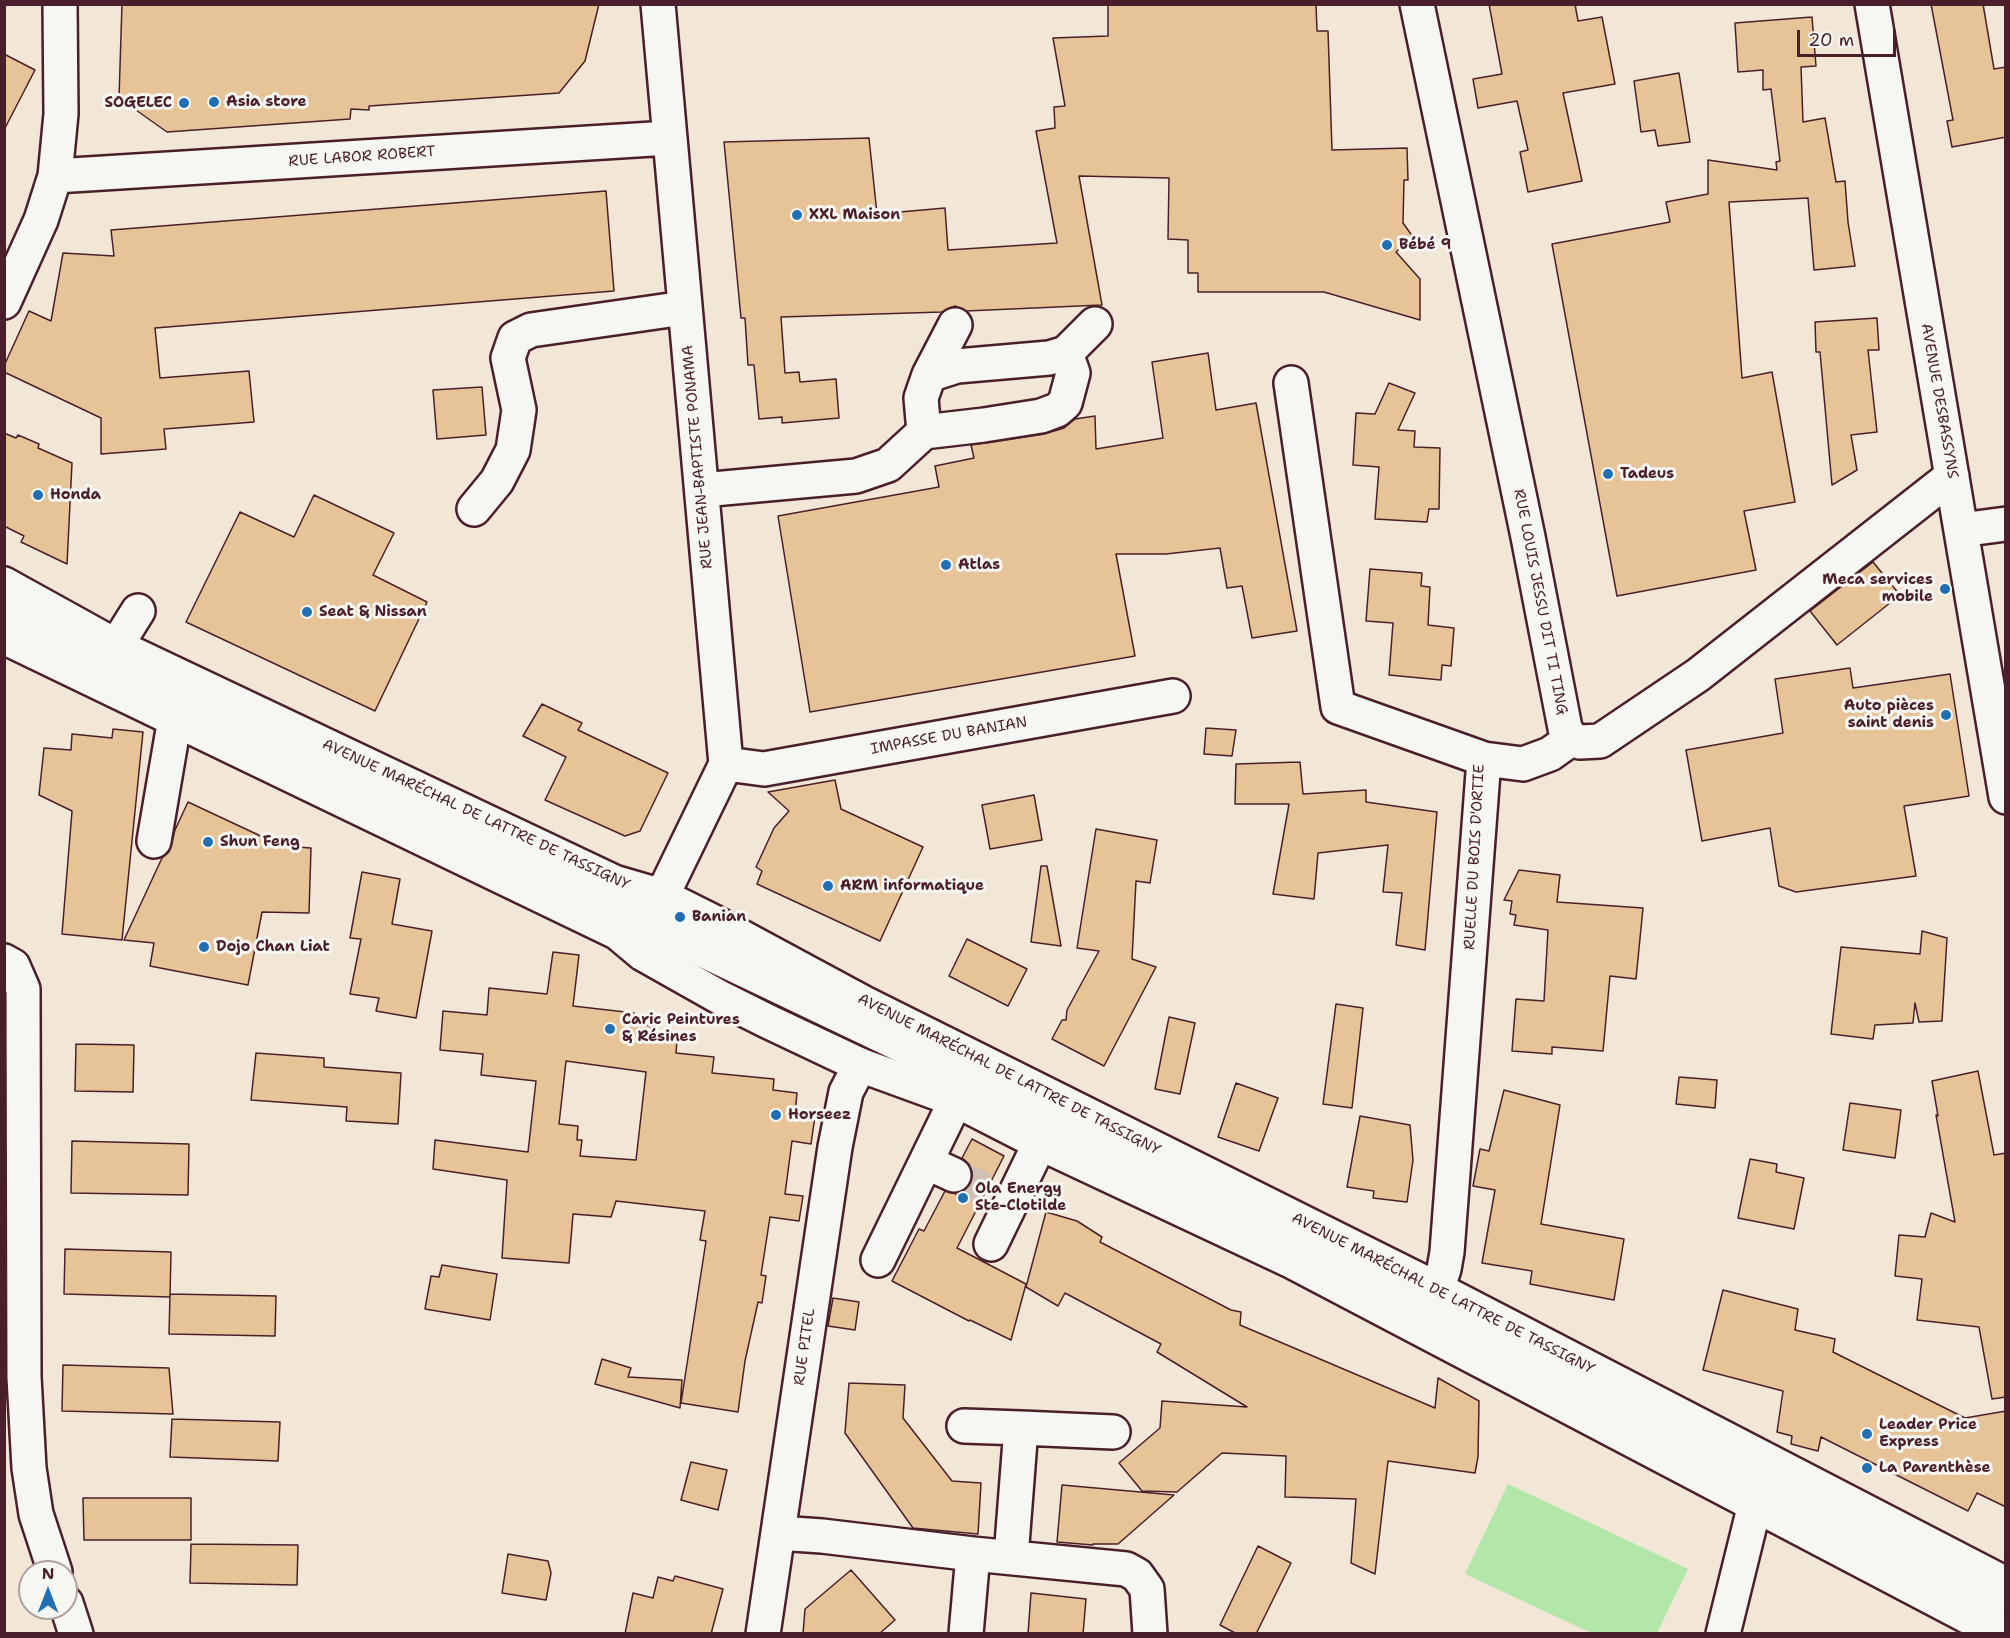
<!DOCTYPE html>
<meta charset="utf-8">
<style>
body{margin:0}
#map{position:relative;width:2010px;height:1638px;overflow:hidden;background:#f2e7d7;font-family:"Shantell Sans",sans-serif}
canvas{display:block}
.frame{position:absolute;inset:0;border:6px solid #4a1f2b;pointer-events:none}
.north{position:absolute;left:18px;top:1560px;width:60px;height:60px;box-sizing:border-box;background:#f6f6f2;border:2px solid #b1a0a2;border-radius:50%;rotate:0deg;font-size:16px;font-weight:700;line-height:24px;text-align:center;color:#4a1f2b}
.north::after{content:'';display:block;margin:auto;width:21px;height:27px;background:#1f6fb2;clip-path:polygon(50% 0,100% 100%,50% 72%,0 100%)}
.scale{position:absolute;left:1797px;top:30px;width:99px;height:27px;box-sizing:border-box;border:3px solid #4a1f2b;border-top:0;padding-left:8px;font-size:18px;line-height:21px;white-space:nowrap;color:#4a1f2b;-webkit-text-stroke:4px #f6f6f2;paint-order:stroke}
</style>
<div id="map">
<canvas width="2010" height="1638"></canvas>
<div class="frame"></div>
<div class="north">N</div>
<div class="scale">20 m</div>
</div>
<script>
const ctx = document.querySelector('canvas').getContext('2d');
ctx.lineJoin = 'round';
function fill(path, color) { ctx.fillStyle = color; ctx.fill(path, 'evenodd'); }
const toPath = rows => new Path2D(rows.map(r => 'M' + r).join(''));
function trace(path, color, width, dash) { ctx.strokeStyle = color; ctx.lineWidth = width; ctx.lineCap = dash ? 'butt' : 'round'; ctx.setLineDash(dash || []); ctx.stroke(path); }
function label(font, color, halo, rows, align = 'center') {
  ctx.font = font + ' "Shantell Sans",sans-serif'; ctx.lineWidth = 6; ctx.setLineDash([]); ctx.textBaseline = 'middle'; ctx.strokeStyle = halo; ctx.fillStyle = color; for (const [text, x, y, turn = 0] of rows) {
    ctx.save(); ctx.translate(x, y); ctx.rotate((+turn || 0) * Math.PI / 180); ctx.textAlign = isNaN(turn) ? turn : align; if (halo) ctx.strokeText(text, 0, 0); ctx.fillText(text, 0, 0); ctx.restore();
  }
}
const green = toPath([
 [1508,1484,1688,1569,1657,1633,1591,1633,1465,1574]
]);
const building = toPath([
 [122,4,599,4,585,61,559,93,369,106,369,110,351,109,350,119,167,132,119,98,122,4],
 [1108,4,1316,4,1317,31,1328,31,1332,150,1407,148,1408,180,1404,180,1403,223,1413,237,1396,252,1420,279,1420,320,1324,292,1198,292,1198,273,1188,273,1188,240,1168,239,1169,178,1079,176,1102,305,966,311,955,306,942,312,781,317,785,373,799,372,800,382,836,379,839,418,782,423,782,417,759,419,754,365,748,365,745,318,741,318,724,142,869,138,877,214,945,208,948,250,1057,243,1036,131,1055,128,1054,107,1065,106,1053,38,1108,36,1108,4],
 [1489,4,1575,4,1578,21,1602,17,1615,84,1563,93,1582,181,1528,192,1520,152,1528,150,1517,101,1478,108,1473,79,1502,74,1489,4],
 [1931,4,1983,4,1994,69,2006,67,2006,137,1952,147,1947,121,1953,120,1931,4],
 [1812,17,1816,66,1801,67,1803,122,1825,118,1836,182,1845,181,1848,222,1855,266,1814,270,1808,198,1729,202,1742,378,1772,372,1795,502,1744,511,1756,570,1617,596,1552,244,1670,222,1666,202,1708,194,1708,160,1777,170,1776,162,1780,161,1771,89,1763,90,1763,70,1738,72,1735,23,1812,17],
 [4,54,35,70,4,130,4,54],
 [1679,73,1690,142,1658,146,1655,130,1641,132,1634,81,1679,73],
 [606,191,614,291,155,328,160,378,249,371,254,422,164,429,166,449,101,454,101,418,4,372,4,366,29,311,51,321,63,253,114,256,111,230,606,191],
 [1877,318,1879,350,1868,350,1877,432,1851,435,1857,470,1832,485,1820,352,1816,352,1815,322,1877,318],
 [1208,353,1216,410,1256,403,1297,631,1252,638,1242,586,1227,588,1220,548,1166,554,1116,554,1135,656,810,712,778,516,939,487,935,466,974,458,971,445,1044,434,1064,428,1075,419,1095,416,1096,449,1163,438,1152,362,1208,353],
 [1389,383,1415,393,1398,430,1415,431,1414,447,1440,448,1439,509,1429,509,1427,522,1375,519,1379,467,1353,465,1356,413,1375,414,1389,383],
 [482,387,486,435,437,439,433,390,482,387],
 [4,433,16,438,18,435,39,444,38,448,72,463,67,564,21,542,24,536,4,526,4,433],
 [314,495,394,533,373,575,427,602,375,711,186,622,240,512,294,537,314,495],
 [1873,562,1900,595,1837,645,1810,611,1873,562],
 [1370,569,1422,573,1421,586,1430,587,1428,625,1454,628,1451,666,1442,665,1441,680,1389,675,1393,623,1366,621,1370,569],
 [1850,668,1853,688,1950,674,1969,796,1904,806,1916,876,1796,892,1779,886,1770,828,1702,841,1686,750,1783,733,1775,679,1850,668],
 [542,704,582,723,578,730,668,773,640,831,625,836,545,800,566,757,523,736,542,704],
 [1206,728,1236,730,1232,756,1204,754,1206,728],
 [113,729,143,732,122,940,62,934,72,811,39,795,44,748,71,750,72,734,112,738,113,729],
 [1300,762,1303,794,1366,790,1366,802,1437,812,1425,950,1396,945,1402,893,1383,892,1388,845,1318,853,1314,899,1273,894,1289,804,1235,804,1236,764,1300,762],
 [835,780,841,809,923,847,880,941,757,884,762,871,756,867,774,828,789,811,768,792,835,780],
 [1034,795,1042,840,990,849,982,805,1034,795],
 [188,802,282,846,311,848,309,913,262,912,248,985,150,966,154,943,124,940,162,858,169,852,175,830,188,802],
 [1096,829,1157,840,1150,883,1136,881,1132,959,1156,967,1104,1066,1052,1039,1062,1020,1066,1020,1067,1010,1099,951,1077,948,1096,829],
 [1041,866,1047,866,1061,946,1031,942,1041,866],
 [1519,870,1560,875,1557,902,1643,908,1636,979,1610,976,1603,1051,1552,1047,1552,1054,1512,1051,1516,999,1544,1001,1548,930,1514,925,1516,915,1510,914,1512,901,1504,900,1519,870],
 [362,872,400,879,392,924,432,931,416,1018,376,1011,379,998,350,994,361,939,350,938,362,872],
 [1922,931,1947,938,1942,1021,1919,1022,1915,1003,1913,1023,1875,1025,1873,1039,1831,1034,1841,947,1920,954,1922,931],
 [967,939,1027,969,1008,1006,949,976,967,939],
 [553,952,579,955,573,1006,634,1013,633,1023,651,1026,649,1038,677,1040,676,1053,714,1057,712,1073,774,1079,773,1090,797,1093,795,1114,815,1116,811,1144,792,1141,785,1194,803,1196,799,1221,770,1217,761,1275,766,1276,762,1303,758,1302,745,1361,738,1412,681,1403,706,1241,700,1240,705,1211,616,1201,611,1217,573,1214,569,1263,502,1258,507,1180,433,1169,435,1140,528,1152,536,1081,481,1075,483,1054,440,1050,443,1011,487,1015,489,988,547,994,553,952],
 [566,1061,646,1072,636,1160,580,1156,582,1140,577,1140,578,1126,559,1124,566,1061],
 [1336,1004,1363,1008,1352,1108,1323,1104,1336,1004],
 [1169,1017,1195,1023,1180,1094,1155,1089,1169,1017],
 [76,1044,134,1045,133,1092,75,1091,76,1044],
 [256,1053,324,1058,324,1067,401,1073,398,1124,346,1121,347,1107,251,1100,256,1053],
 [1978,1071,1994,1155,2006,1153,2006,1397,1992,1399,1979,1327,1917,1320,1922,1279,1895,1276,1899,1235,1925,1237,1931,1213,1955,1222,1936,1115,1938,1116,1932,1081,1978,1071],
 [1679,1077,1717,1080,1715,1108,1676,1104,1679,1077],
 [1236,1083,1278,1098,1259,1151,1218,1137,1236,1083],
 [1504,1090,1560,1105,1541,1224,1624,1239,1614,1300,1530,1284,1532,1271,1482,1263,1495,1190,1473,1186,1480,1149,1489,1151,1504,1090],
 [1850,1103,1901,1110,1895,1158,1843,1150,1850,1103],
 [1360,1116,1410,1125,1413,1160,1407,1202,1373,1198,1374,1191,1347,1187,1360,1116],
 [972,1139,1004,1156,957,1248,1026,1284,1011,1340,970,1320,969,1321,892,1281,919,1229,924,1231,945,1191,956,1194,965,1190,971,1183,973,1173,970,1165,962,1158,972,1139],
 [72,1141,189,1144,188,1195,71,1193,72,1141],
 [1750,1159,1777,1164,1776,1172,1804,1178,1794,1229,1738,1218,1750,1159],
 [1046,1212,1077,1221,1102,1237,1100,1242,1231,1310,1241,1312,1240,1325,1435,1408,1438,1378,1479,1401,1478,1457,1475,1473,1388,1461,1375,1574,1351,1563,1356,1499,1285,1497,1286,1456,1222,1453,1177,1492,1142,1491,1119,1463,1160,1428,1162,1401,1247,1407,1157,1352,1161,1344,1065,1293,1058,1306,1026,1287,1046,1212],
 [65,1249,171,1252,170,1297,64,1294,65,1249],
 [442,1265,497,1274,490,1320,425,1309,431,1276,439,1277,442,1265],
 [1723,1290,1798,1309,1795,1330,1835,1339,1833,1352,1965,1418,2006,1411,2006,1507,1977,1493,1968,1511,1821,1437,1818,1451,1791,1444,1792,1436,1777,1432,1783,1391,1703,1370,1723,1290],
 [170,1294,276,1296,275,1336,169,1334,170,1294],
 [833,1298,859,1302,855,1330,828,1326,833,1298],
 [602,1359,631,1368,628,1377,682,1380,680,1408,595,1384,602,1359],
 [63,1365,169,1368,173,1414,62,1411,63,1365],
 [849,1383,905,1385,903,1418,952,1481,981,1483,978,1534,913,1528,845,1433,849,1383],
 [172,1419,280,1422,278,1461,170,1457,172,1419],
 [691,1462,727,1470,718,1510,681,1500,691,1462],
 [1062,1485,1174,1495,1118,1544,1093,1544,1093,1545,1057,1542,1062,1485],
 [83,1498,191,1498,191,1540,84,1540,83,1498],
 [191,1544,298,1545,297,1585,190,1583,191,1544],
 [1258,1546,1291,1563,1256,1634,1237,1634,1220,1625,1258,1546],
 [508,1554,548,1561,551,1573,546,1600,502,1593,508,1554],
 [851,1570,895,1620,879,1634,803,1634,805,1609,851,1570],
 [675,1576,723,1589,711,1634,625,1634,633,1593,653,1598,658,1577,673,1581,675,1576],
 [1031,1593,1086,1599,1083,1634,1028,1634,1031,1593]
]);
const minorTunnel = toPath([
 [954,1175,986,1190]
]);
const minor = toPath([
 [658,4,726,764,662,896],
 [1417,4,1528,537,1565,728,1571,739,1580,742,1600,741,1698,675,1952,476],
 [1872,4,2006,797],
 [55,176,669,138],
 [4,302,41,220,55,176,61,114,60,4],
 [929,375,955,325],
 [1291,383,1338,707,1484,759,1523,764,1550,754,1571,739],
 [924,432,984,425,1041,416,1057,410,1065,403,1073,373,1066,353],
 [702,490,856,476,888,465,924,432,921,398,929,375,957,366,1049,358,1066,353,1095,324],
 [474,509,497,481,513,450,519,410,508,358,515,338,531,330,684,308],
 [1961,530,2006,524],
 [4,610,704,951,1142,1160,2006,1605],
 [116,646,138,611],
 [726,764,764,769,1173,696],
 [154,841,175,718],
 [4,961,13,966,23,989,24,1377,29,1468,36,1514,55,1572],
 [926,1162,954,1175],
 [991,1244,1040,1143],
 [878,1260,956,1100],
 [1437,1289,1444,1269,1447,1252,1484,759],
 [964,1426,1021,1428],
 [778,1533,822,1536,973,1554,1126,1569,1137,1575,1147,1589,1150,1634],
 [1011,1557,1021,1428,1113,1432],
 [66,1603,76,1634],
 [763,1634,835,1147,846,1092,860,1065],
 [966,1634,973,1554],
 [1723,1634,1755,1504]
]);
const major = toPath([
 [4,584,116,646,614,882,662,896,712,921,864,1003,1437,1289,2006,1584],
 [4,637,618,933,643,954,721,998,767,1021,860,1065,956,1100,1040,1143,1289,1260,2001,1634]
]);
const markers = [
 [214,102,6,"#1f6fb2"],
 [184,103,6,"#1f6fb2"],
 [797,215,6,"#1f6fb2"],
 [1387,245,6,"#1f6fb2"],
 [1608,474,6,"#1f6fb2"],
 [38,495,6,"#1f6fb2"],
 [946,565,6,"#1f6fb2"],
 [1945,589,6,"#1f6fb2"],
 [307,612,6,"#1f6fb2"],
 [1946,715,6,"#1f6fb2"],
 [208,842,6,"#1f6fb2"],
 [828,886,6,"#1f6fb2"],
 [680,917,6,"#1f6fb2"],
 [204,947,6,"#1f6fb2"],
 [610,1029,6,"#1f6fb2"],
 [776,1115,6,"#1f6fb2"],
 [963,1198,6,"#1f6fb2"],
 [1867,1434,6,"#1f6fb2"],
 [1867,1468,6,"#1f6fb2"]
];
const poiNames = [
 ["Asia store",226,102],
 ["SOGELEC",172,103,"right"],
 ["XXL Maison",809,215],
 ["Bébé 9",1399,245],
 ["Tadeus",1620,474],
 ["Honda",50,495],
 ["Atlas",958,565],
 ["Meca services",1933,580,"right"],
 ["mobile",1933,597,"right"],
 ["Seat & Nissan",319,612],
 ["Auto pièces",1934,706,"right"],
 ["saint denis",1934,723,"right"],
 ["Shun Feng",220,842],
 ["ARM informatique",840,886],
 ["Banian",692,917],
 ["Dojo Chan Liat",216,947],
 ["Caric Peintures",622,1020],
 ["& Résines",622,1037],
 ["Horseez",788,1115],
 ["Ola Energy",975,1189],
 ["Ste-Clotilde",975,1206],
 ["Leader Price",1879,1425],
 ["Express",1879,1442],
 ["La Parenthèse",1879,1468]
];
const streetNames = [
 ["RUE LABOR ROBERT",362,157,-4],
 ["AVENUE DESBASSYNS",1939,401,80],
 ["RUE JEAN-BAPTISTE PONAMA",698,457,-95],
 ["RUE LOUIS JESSU DIT TI TING",1540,602,79],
 ["IMPASSE DU BANIAN",949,736,-10],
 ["AVENUE MARÉCHAL DE LATTRE DE TASSIGNY",476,815,25],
 ["RUELLE DU BOIS D'ORTIE",1475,857,-87],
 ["AVENUE MARÉCHAL DE LATTRE DE TASSIGNY",1009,1075,27],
 ["AVENUE MARÉCHAL DE LATTRE DE TASSIGNY",1443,1294,27],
 ["RUE PITEL",805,1347,-82]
];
fill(green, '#b2e7a9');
fill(building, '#e7c498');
trace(building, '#4a1f2b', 1.5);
trace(minorTunnel, '#d0bfb5', 33, [33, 16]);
trace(minor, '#4a1f2b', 38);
trace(major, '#4a1f2b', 38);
trace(minor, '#f6f6f2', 33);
trace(major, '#f6f6f2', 33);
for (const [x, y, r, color] of markers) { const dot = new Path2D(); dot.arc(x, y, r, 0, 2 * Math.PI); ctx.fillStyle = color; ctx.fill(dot); trace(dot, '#f6f6f2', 2); }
label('bold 15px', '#4a1f2b', '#f6f6f2', poiNames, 'left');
label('15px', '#4a1f2b', '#f6f6f2', streetNames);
</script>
